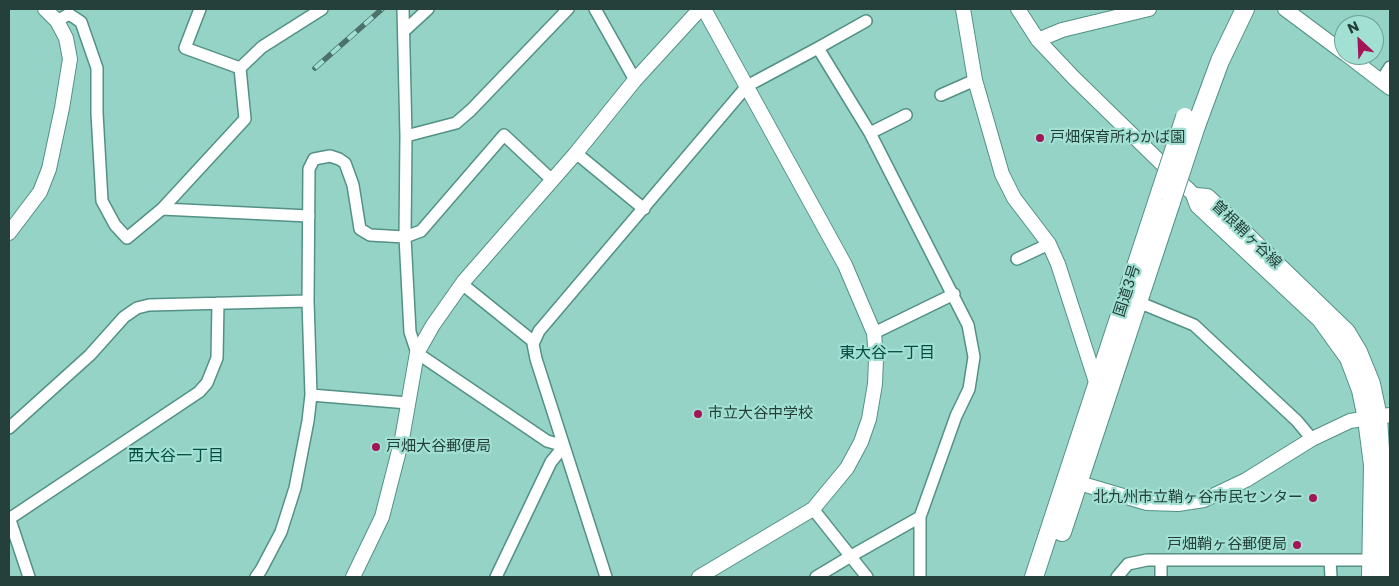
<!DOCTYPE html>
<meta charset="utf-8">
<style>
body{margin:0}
#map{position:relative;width:1399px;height:586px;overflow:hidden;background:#94d3c6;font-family:Poppins,sans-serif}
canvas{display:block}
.frame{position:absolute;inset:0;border:10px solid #253f3a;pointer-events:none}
.north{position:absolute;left:1334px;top:15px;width:50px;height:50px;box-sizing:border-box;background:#a1e0d3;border:1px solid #6fa096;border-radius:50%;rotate:335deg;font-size:14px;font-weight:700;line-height:20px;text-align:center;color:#253f3a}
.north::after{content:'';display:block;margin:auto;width:18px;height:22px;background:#a41558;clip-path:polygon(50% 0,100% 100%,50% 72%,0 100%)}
</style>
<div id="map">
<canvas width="1399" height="586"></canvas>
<div class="frame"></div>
<div class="north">N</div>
</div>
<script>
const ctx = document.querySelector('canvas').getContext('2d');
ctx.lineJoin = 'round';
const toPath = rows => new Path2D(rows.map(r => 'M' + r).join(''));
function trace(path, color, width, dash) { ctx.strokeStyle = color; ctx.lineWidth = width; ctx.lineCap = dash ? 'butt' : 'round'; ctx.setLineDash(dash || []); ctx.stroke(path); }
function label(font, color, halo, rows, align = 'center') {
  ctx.font = font + ' Poppins,"Noto Sans JP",sans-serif'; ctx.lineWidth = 4.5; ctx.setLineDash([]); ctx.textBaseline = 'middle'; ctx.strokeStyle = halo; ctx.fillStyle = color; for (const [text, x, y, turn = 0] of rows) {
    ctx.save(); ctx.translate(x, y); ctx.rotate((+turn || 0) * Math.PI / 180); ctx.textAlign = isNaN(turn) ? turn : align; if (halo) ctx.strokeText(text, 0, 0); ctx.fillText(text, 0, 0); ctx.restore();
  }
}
const minor = toPath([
 [200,9,185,48,240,68],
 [403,9,406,136,405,237,410,332,417,353,547,441,564,446],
 [595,9,635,80],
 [57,21,69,14,81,22,97,68,97,113,102,201,115,225,127,238,162,209,245,119,240,68],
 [404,31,428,9],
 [818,48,870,133,968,325,974,357,969,389,956,416,920,517,920,577],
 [240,68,262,47,322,9],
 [1381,81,1390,67],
 [941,95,975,80],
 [870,133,906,115],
 [406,136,456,123,471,110,568,9],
 [576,153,644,209],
 [162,209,309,216],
 [1017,259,1049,244],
 [462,284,534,342],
 [1138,302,1194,325,1297,421,1312,439],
 [874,333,954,294],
 [311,395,408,403],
 [9,428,90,355,124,317,137,308,149,305,308,301],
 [813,509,867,577],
 [9,517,29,577],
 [9,519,199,392,207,383,217,358,218,303],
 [1161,560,1161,577],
 [1330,560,1331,577],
 [256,577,261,570,281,532,295,488,308,421,311,395,308,301,309,169,314,159,330,156,339,159,345,163,353,185,360,229,370,235,405,237,421,231,504,135,552,180],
 [496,577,551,462,564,446],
 [606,577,536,359,533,344,539,331,747,86,818,48,866,21],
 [816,577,851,556,920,517],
 [1117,577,1128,564,1147,560,1376,560]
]);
const tertiary = toPath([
 [963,9,975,80,1002,174,1014,198,1049,244,1058,264,1097,385],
 [1018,9,1038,40,1074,78,1196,197],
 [1285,9,1344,53],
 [1038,40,1062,30,1149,9],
 [1347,55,1390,88],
 [9,233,40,192,49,169,62,108,70,59,66,38,57,21,45,9],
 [1069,480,1147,503,1178,504,1204,500,1246,480,1312,439,1350,421,1390,415],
 [353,577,382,517,402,439,417,353,433,325,464,281,576,153,635,80,700,9],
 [699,577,813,509,847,468,861,442,869,419,875,384,876,359,874,333,845,265,704,9]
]);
const primary = toPath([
 [1371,577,1373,465,1367,419,1361,390,1349,358,1321,319,1199,205,1196,197,1207,198,1346,332,1358,352,1371,384,1378,417,1381,465,1381,577]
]);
const trunk = toPath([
 [1196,126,1220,61,1245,9],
 [1062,532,1171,202],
 [1034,577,1161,190]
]);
const rail = toPath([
 [315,68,382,9]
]);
const trunkBridge = toPath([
 [1161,190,1185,117],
 [1171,202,1196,126]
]);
const markers = [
 [1040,138,5,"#a41558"],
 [698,414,5,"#a41558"],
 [376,447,5,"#a41558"],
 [1313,498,5,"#a41558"],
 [1297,545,5,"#a41558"]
];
const poiNames = [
 ["戸畑保育所わかば園",1050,138],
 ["市立大谷中学校",708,414],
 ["戸畑大谷郵便局",386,447],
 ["北九州市立鞘ヶ谷市民センター",1303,498,"right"],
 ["戸畑鞘ヶ谷郵便局",1287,545,"right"]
];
const streetNames = [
 ["曽根鞘ヶ谷線",1246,235,44],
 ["国道3号",1128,291,-72]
];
const neighbourhoodNames = [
 ["東大谷一丁目",887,354],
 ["西大谷一丁目",176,457]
];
trace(minor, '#539185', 14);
trace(tertiary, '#539185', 16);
trace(primary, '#539185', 20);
trace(trunk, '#539185', 20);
trace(minor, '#fff', 11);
trace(tertiary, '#fff', 14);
trace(primary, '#fff', 18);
trace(trunk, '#fff', 18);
trace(rail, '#4b716a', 5.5);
trace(rail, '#a1e0d3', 4, [11]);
trace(trunkBridge, '#539185', 20, []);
trace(trunkBridge, '#fff', 18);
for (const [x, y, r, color] of markers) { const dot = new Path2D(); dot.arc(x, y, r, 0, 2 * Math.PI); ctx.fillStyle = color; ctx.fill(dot); trace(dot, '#a1e0d3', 2); }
label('15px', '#253f3a', '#a1e0d3', poiNames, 'left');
label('15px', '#253f3a', '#a1e0d3', streetNames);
label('16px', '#034d43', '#a1e0d3', neighbourhoodNames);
</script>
